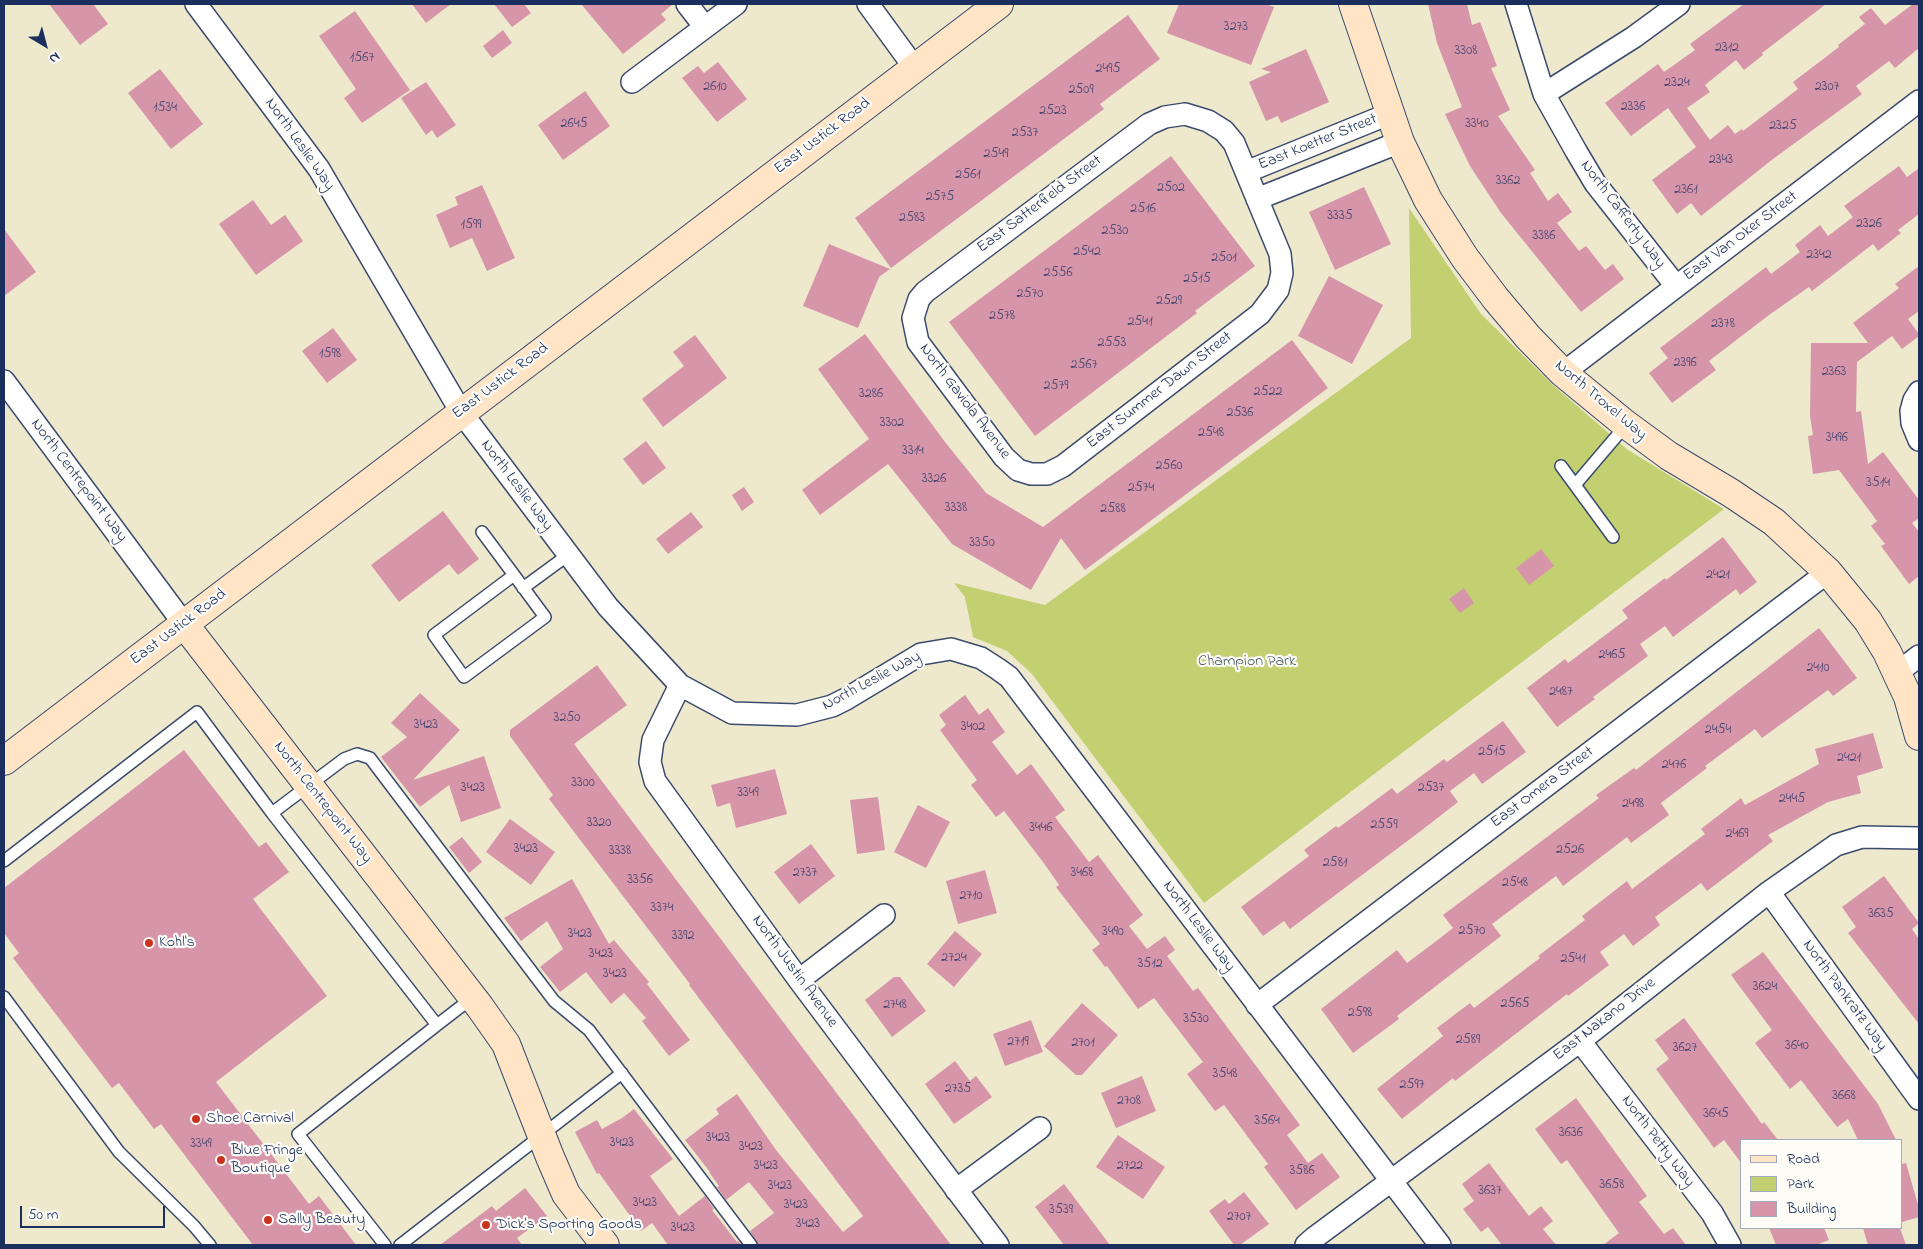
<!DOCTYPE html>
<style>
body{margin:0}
#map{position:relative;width:1923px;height:1249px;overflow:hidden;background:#eee8cc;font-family:"Indie Flower",sans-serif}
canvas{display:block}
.frame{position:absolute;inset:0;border:5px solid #1b2f5e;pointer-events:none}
.legend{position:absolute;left:1740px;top:1139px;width:162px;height:90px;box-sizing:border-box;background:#fdfcf7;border:1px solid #a3aaba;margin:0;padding:6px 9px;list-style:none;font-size:15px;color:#1b2f5e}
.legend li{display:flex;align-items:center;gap:10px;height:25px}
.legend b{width:25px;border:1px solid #a3aaba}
.north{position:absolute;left:20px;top:20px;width:50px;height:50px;-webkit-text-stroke:4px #fdfcf7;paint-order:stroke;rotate:143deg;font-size:14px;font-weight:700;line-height:20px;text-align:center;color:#1b2f5e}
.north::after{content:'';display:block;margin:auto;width:18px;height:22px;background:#1b2f5e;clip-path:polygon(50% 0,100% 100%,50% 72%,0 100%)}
.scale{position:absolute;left:20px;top:1206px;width:145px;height:22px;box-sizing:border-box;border:2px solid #1b2f5e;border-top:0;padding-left:6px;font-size:15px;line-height:18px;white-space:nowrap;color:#1b2f5e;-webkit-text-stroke:4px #fdfcf7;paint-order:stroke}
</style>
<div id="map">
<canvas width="1923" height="1249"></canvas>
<div class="frame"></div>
<ul class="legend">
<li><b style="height:6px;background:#ffe4c6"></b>Road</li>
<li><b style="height:14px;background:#c3d072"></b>Park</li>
<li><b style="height:14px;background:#d795aa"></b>Building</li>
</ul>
<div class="north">N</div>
<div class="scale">50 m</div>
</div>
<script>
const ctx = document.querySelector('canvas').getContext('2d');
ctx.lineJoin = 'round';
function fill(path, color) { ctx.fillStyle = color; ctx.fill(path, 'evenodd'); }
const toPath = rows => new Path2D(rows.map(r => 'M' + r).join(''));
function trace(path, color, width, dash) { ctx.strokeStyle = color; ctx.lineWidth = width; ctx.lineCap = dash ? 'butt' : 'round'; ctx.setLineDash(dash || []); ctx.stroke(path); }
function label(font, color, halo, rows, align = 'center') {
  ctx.font = font + ' "Indie Flower",sans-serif'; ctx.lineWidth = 4.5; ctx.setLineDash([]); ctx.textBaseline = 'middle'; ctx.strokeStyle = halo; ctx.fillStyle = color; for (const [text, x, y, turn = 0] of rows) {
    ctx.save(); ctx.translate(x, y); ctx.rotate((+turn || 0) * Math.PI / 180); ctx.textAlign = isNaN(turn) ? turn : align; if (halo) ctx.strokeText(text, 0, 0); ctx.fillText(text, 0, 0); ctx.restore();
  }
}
const green = toPath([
 [1409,208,1481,314,1554,386,1628,450,1724,509,1204,903,1032,674,1007,651,973,637,965,597,954,583,1045,605,1411,338]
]);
const building = toPath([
 [49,4,93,4,108,24,80,45],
 [412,4,451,4,426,23],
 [494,4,524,4,531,13,512,27],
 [581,4,673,4,661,14,666,20,623,54],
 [1179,4,1266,4,1274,7,1251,65,1167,33],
 [1428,4,1467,4,1472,25,1480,22,1497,66,1491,68,1510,110,1498,116,1535,170,1530,173,1548,201,1558,193,1572,212,1557,223,1579,251,1586,246,1605,270,1613,264,1624,279,1581,312,1501,213,1470,166,1445,114,1462,107,1437,43],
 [1744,4,1826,4,1762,53,1763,55,1744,70,1736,60,1705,85,1710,92,1687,108,1710,140,1728,125,1735,134,1742,129,1743,131,1798,89,1793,82,1839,47,1838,45,1865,24,1859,17,1871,8,1885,25,1913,4,1919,4,1919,48,1895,68,1889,61,1856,86,1862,94,1773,159,1701,216,1691,203,1677,214,1652,180,1696,147,1668,108,1631,136,1605,103,1658,64,1664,72,1695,50,1690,44],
 [355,11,410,90,362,123,344,98,356,89,319,36],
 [1128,15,1160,59,1100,104,1104,109,891,268,855,218],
 [503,30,512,43,492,58,483,46],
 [1306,49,1329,102,1281,123,1278,116,1266,121,1249,82,1271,72,1261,69],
 [718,62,747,99,717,122,682,78,698,66,704,73],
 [160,69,203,124,171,149,128,93],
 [426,82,456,125,437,138,432,130,426,135,401,98],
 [585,91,610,126,563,160,538,125],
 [1171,156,1255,266,1195,311,1197,313,1035,436,949,322],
 [1899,166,1907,177,1919,168,1919,214,1898,230,1901,233,1878,251,1873,244,1812,291,1809,287,1769,315,1709,361,1716,370,1672,403,1649,373,1668,358,1660,348,1766,267,1771,274,1800,252,1795,245,1820,225,1828,236,1853,217,1844,206],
 [482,185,515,258,487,271,472,238,450,248,436,215,458,205,455,197],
 [1364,187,1391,244,1335,270,1309,212],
 [253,200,271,225,285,215,303,241,256,275,219,224],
 [4,229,36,272,4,296],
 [829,244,890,269,879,277,858,328,803,306],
 [1919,266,1919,311,1908,319,1919,334,1919,336,1902,349,1892,336,1857,362,1856,412,1861,411,1868,464,1883,452,1919,500,1919,518,1912,523,1919,532,1919,576,1909,584,1881,546,1885,544,1871,526,1877,521,1839,470,1813,474,1808,436,1813,435,1810,416,1811,343,1868,343,1853,323,1899,288,1895,284],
 [1329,276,1383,305,1352,364,1298,336],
 [333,328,357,360,327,383,302,351],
 [865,334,945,442,986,493,1043,527,1292,340,1328,388,1085,570,1061,538,1031,590,952,544,888,464,820,515,802,490,869,439,818,369],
 [695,335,727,378,663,427,642,399,684,366,673,352],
 [646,441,666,468,643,485,623,459],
 [744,487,754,502,742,511,732,495],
 [443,511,479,559,458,575,449,564,399,602,371,565],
 [691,512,703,527,668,554,656,539],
 [1723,537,1757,582,1740,595,1736,589,1673,637,1665,626,1640,644,1648,656,1593,697,1595,699,1557,727,1527,688,1565,659,1568,663,1628,618,1622,610,1665,578,1666,580],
 [1541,549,1554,566,1529,585,1516,568],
 [1464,588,1474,603,1460,613,1449,599],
 [1819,628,1857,678,1833,696,1828,690,1762,738,1755,729,1705,766,1707,768,1661,803,1669,815,1631,843,1627,837,1563,886,1556,876,1492,924,1501,936,1397,1016,1399,1019,1353,1053,1321,1009,1397,950,1407,963,1435,942,1453,928,1443,915,1599,798,1596,795,1634,768,1636,770],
 [597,665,627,705,574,744,951,1245,758,1245,750,1231,774,1213,749,1182,726,1200,717,1187,719,1186,709,1172,710,1172,685,1140,719,1114,716,1109,737,1094,776,1150,843,1232,863,1216,689,985,690,984,549,799,553,795,510,736,510,730],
 [420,693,460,730,413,780,484,756,501,808,461,822,449,785,420,807,381,757,407,737,391,723],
 [965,695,979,715,988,708,1005,732,992,742,1017,775,1031,764,1065,810,1055,817,1089,862,1098,855,1143,915,1129,926,1147,949,1165,936,1175,950,1167,956,1193,991,1198,988,1300,1125,1287,1135,1308,1163,1322,1153,1340,1177,1296,1210,1264,1167,1268,1164,1224,1105,1215,1111,1187,1074,1203,1062,1154,998,1138,1009,1107,966,1105,967,1092,950,1100,944,1056,887,1059,885,1046,866,1004,811,996,817,971,785,977,780,940,730,946,725,939,715],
 [1503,721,1526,752,1482,784,1474,773,1450,791,1458,802,1422,830,1290,929,1284,921,1263,936,1241,907,1309,856,1304,850,1336,826,1338,828,1392,788,1397,794,1444,759,1447,762],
 [1873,733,1883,768,1857,776,1861,793,1828,802,1768,835,1773,841,1707,891,1701,883,1655,917,1660,925,1633,946,1624,934,1600,952,1609,965,1568,996,1567,994,1455,1081,1453,1078,1402,1119,1377,1089,1443,1036,1437,1028,1470,1003,1474,1008,1540,958,1538,956,1585,920,1582,916,1627,881,1632,889,1705,834,1701,829,1741,798,1745,805,1819,764,1815,749],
 [184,750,259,847,266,842,289,872,253,899,327,996,216,1082,309,1204,319,1196,356,1245,253,1245,161,1124,154,1129,119,1083,112,1088,13,958,19,953,4,933,4,888],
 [775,769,787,814,736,828,730,803,717,807,711,785],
 [878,797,885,850,857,854,850,800],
 [918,805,950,822,926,868,894,852],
 [510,819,555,852,531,885,486,852],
 [462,837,482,862,469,873,449,847],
 [811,844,835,876,799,904,774,872],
 [985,870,997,913,958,924,946,881],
 [1884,876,1919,923,1912,929,1919,939,1919,1024,1848,933,1856,927,1842,907],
 [572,879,609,944,614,940,649,982,647,984,690,1040,669,1056,642,1021,646,1018,624,993,611,1004,586,972,560,992,540,967,563,949,547,921,521,941,504,918],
 [955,931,982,954,954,987,927,964],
 [1763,952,1878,1104,1896,1140,1858,1140,1848,1119,1837,1127,1801,1080,1790,1089,1755,1043,1772,1030,1731,975],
 [894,977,900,977,926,1011,892,1037,865,1000],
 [1082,1003,1118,1035,1082,1075,1076,1075,1044,1046],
 [1684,1018,1762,1124,1764,1122,1778,1140,1742,1140,1742,1164,1724,1140,1714,1148,1656,1069,1669,1059,1655,1040],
 [1031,1020,1043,1052,1005,1066,993,1034],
 [955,1061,970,1081,976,1076,992,1097,954,1124,925,1084],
 [1142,1076,1156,1111,1116,1128,1101,1093],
 [1576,1098,1647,1196,1639,1202,1664,1234,1673,1228,1686,1245,1603,1245,1619,1233,1567,1160,1561,1164,1535,1129],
 [634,1109,673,1159,650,1176,679,1216,705,1196,714,1209,712,1210,737,1242,738,1241,742,1245,668,1245,652,1223,641,1231,599,1173,597,1174,575,1132,597,1120,602,1129,622,1118],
 [1118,1135,1165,1167,1143,1199,1096,1167],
 [1489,1163,1529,1216,1541,1206,1553,1221,1543,1229,1556,1245,1502,1245,1488,1227,1481,1232,1463,1209,1474,1201,1462,1184],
 [1906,1163,1919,1208,1919,1217,1902,1222,1902,1164],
 [1064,1184,1110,1245,1064,1245,1035,1207],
 [525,1188,547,1216,517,1238,522,1245,440,1245,492,1206,496,1211],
 [1244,1192,1269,1224,1240,1245,1234,1245,1209,1211,1225,1199,1229,1204],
 [1769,1228,1824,1228,1829,1240,1816,1245,1776,1245],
 [1863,1228,1900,1228,1906,1245,1868,1245]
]);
const lane = toPath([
 [1561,466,1613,537],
 [1575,485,1626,425],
 [482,532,514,575,545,617,464,677,434,635,514,575],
 [523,588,568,555],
 [272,813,344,759,357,754,370,758,554,1001,589,1030,751,1245],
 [4,861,197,712,272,813,437,1025,472,998],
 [4,997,119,1152,194,1226,210,1245],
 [385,1245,298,1134,437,1025],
 [400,1245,622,1073]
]);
const street = toPath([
 [196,4,319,169,461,412,608,607,680,685,732,713,797,715,832,706,846,699,921,654,951,649,981,658,998,669,1009,677,1440,1245],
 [687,4,705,27],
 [868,4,914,67],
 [1516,4,1544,94,1576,151,1595,183,1676,286],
 [632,82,736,4],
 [1544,94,1634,37,1679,4],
 [1185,114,1208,121,1224,131,1234,143,1280,254,1282,273,1278,290,1260,314,1063,466,1047,474,1031,474,1018,470,1004,457,918,342,913,318,919,299,925,292,1149,124,1165,117,1185,114],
 [1246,172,1389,114],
 [1257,199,1400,142],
 [1563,373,1919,101],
 [4,381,184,624],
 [1919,392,1914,400,1911,411,1912,423,1919,440],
 [1897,673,1919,656],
 [680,685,653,740,650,762,655,781,799,980,998,1245],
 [1769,892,1919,1099],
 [799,980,884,915],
 [1257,1005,1828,572],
 [1580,1041,1712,1213,1730,1245],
 [956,1190,1040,1128],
 [1306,1245,1314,1238,1580,1041,1769,892,1836,845,1862,837,1919,838]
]);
const secondary = toPath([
 [1353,4,1400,142,1428,200,1465,258,1496,299,1528,337,1563,373,1624,423,1669,456,1731,493,1774,522,1828,572,1868,621,1887,652,1908,697,1919,736],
 [184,624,480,1007,506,1044,550,1157,566,1194,605,1245],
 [4,761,999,4]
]);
const markers = [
 [149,943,5,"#c8321e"],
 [196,1119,5,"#c8321e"],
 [221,1160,5,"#c8321e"],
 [268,1220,5,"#c8321e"],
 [486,1225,5,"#c8321e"]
];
const numberNames = [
 ["3273",1236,28],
 ["2312",1727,49],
 ["3308",1466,52],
 ["1567",362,59],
 ["2495",1108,70],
 ["2324",1677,84],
 ["2610",715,88],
 ["2307",1827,88],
 ["2509",1081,91],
 ["2336",1633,108],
 ["1534",165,109],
 ["2523",1053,112],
 ["2645",574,125],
 ["3340",1477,125],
 ["2325",1783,127],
 ["2537",1025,134],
 ["2549",996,155],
 ["2343",1721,161],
 ["2561",968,176],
 ["3362",1508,182],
 ["2502",1171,189],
 ["2361",1686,191],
 ["2575",940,198],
 ["2516",1143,210],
 ["3335",1340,217],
 ["2583",912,219],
 ["2326",1869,225],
 ["1599",471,226],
 ["2530",1115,232],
 ["3386",1544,237],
 ["2542",1087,253],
 ["2342",1819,256],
 ["2501",1224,259],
 ["2556",1058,274],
 ["2515",1197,280],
 ["2570",1030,295],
 ["2529",1169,302],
 ["2578",1002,317],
 ["2541",1140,323],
 ["2378",1723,325],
 ["2553",1112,344],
 ["1598",330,355],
 ["2396",1685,364],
 ["2567",1084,366],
 ["2363",1834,373],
 ["2579",1056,387],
 ["2522",1268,393],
 ["3286",871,395],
 ["2536",1240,414],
 ["3302",892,424],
 ["2548",1211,434],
 ["3496",1837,439],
 ["3314",913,452],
 ["2560",1169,467],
 ["3326",934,480],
 ["3514",1878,484],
 ["2574",1141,489],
 ["3338",956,509],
 ["2588",1113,510],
 ["3350",982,544],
 ["2421",1718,576],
 ["2465",1612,656],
 ["2410",1818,669],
 ["2487",1561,693],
 ["3250",567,719],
 ["3423",426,726],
 ["3402",973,728],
 ["2454",1718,731],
 ["2515",1492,753],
 ["2421",1849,759],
 ["2476",1674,766],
 ["3300",583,784],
 ["3423",473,789],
 ["2537",1431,789],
 ["3349",748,794],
 ["2445",1792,800],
 ["2498",1633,805],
 ["3320",599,824],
 ["2559",1384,826],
 ["3446",1041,829],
 ["2469",1737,835],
 ["3423",526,850],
 ["2526",1570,851],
 ["3338",620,852],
 ["2581",1335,864],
 ["2737",805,874],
 ["3468",1082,874],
 ["3356",640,881],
 ["2548",1515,884],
 ["2710",971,897],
 ["3374",662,909],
 ["3635",1881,915],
 ["2570",1472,932],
 ["3490",1113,933],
 ["3423",580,935],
 ["3392",683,937],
 ["3423",601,955],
 ["2724",954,959],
 ["2541",1573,960],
 ["3512",1150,965],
 ["3423",615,975],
 ["3624",1765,988],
 ["2565",1515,1005],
 ["2748",895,1006],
 ["2598",1360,1014],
 ["3530",1196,1020],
 ["2589",1468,1041],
 ["2719",1018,1043],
 ["2701",1083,1044],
 ["3640",1797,1047],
 ["3627",1685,1049],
 ["3548",1225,1075],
 ["2597",1412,1086],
 ["2735",958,1090],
 ["3668",1844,1097],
 ["2708",1129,1102],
 ["3645",1716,1115],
 ["3564",1267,1122],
 ["3636",1571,1134],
 ["3423",718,1139],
 ["3423",622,1144],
 ["3349",201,1145],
 ["3423",751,1148],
 ["3423",766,1167],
 ["2722",1130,1167],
 ["3586",1302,1172],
 ["3658",1612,1186],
 ["3423",780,1187],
 ["3637",1490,1192],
 ["3423",645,1204],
 ["3423",796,1206],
 ["3539",1061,1211],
 ["2707",1239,1218],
 ["3423",808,1225],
 ["3423",683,1229]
];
const streetNames = [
 ["East Ustick Road",823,137,-37],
 ["East Koetter Street",1318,143,-22],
 ["North Leslie Way",299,145,55],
 ["East Satterfield Street",1040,205,-37],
 ["North Cafferty Way",1622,215,53],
 ["East Van Oker Street",1741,237,-37],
 ["East Ustick Road",501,382,-37],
 ["East Summer Dawn Street",1160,391,-38],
 ["North Troxel Way",1600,401,40],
 ["North Gaviola Avenue",964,402,53],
 ["North Centrepoint Way",78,481,53],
 ["North Leslie Way",516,486,53],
 ["East Ustick Road",179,628,-37],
 ["North Leslie Way",872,682,-28],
 ["East Omera Street",1543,788,-37],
 ["North Centrepoint Way",322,803,52],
 ["North Leslie Way",1198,927,53],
 ["North Justin Avenue",794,972,54],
 ["North Pankratz Way",1844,996,54],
 ["East Nakano Drive",1605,1020,-38],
 ["North Petty Way",1657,1142,53]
];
const parkNames = [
 ["Champion Park",1247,662]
];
const poiNames = [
 ["Kohl's",159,943],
 ["Shoe Carnival",206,1119],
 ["Blue Fringe",231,1151],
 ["Boutique",231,1169],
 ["Sally Beauty",278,1220],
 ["Dick's Sporting Goods",496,1225]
];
fill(green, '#c3d072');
fill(building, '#d795aa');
trace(lane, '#3b4b6e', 14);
trace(street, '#3b4b6e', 24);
trace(secondary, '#3b4b6e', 30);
trace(lane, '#fff', 11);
trace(street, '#fff', 21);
trace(secondary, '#ffe4c6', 28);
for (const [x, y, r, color] of markers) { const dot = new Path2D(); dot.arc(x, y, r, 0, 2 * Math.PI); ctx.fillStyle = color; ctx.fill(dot); trace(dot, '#fdfcf7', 2); }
label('14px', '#4a4871', null, numberNames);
label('16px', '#1b2f5e', '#fdfcf7', streetNames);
label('16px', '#4d5f64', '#fdfcf7', parkNames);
label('16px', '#1b2f5e', '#fdfcf7', poiNames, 'left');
</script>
